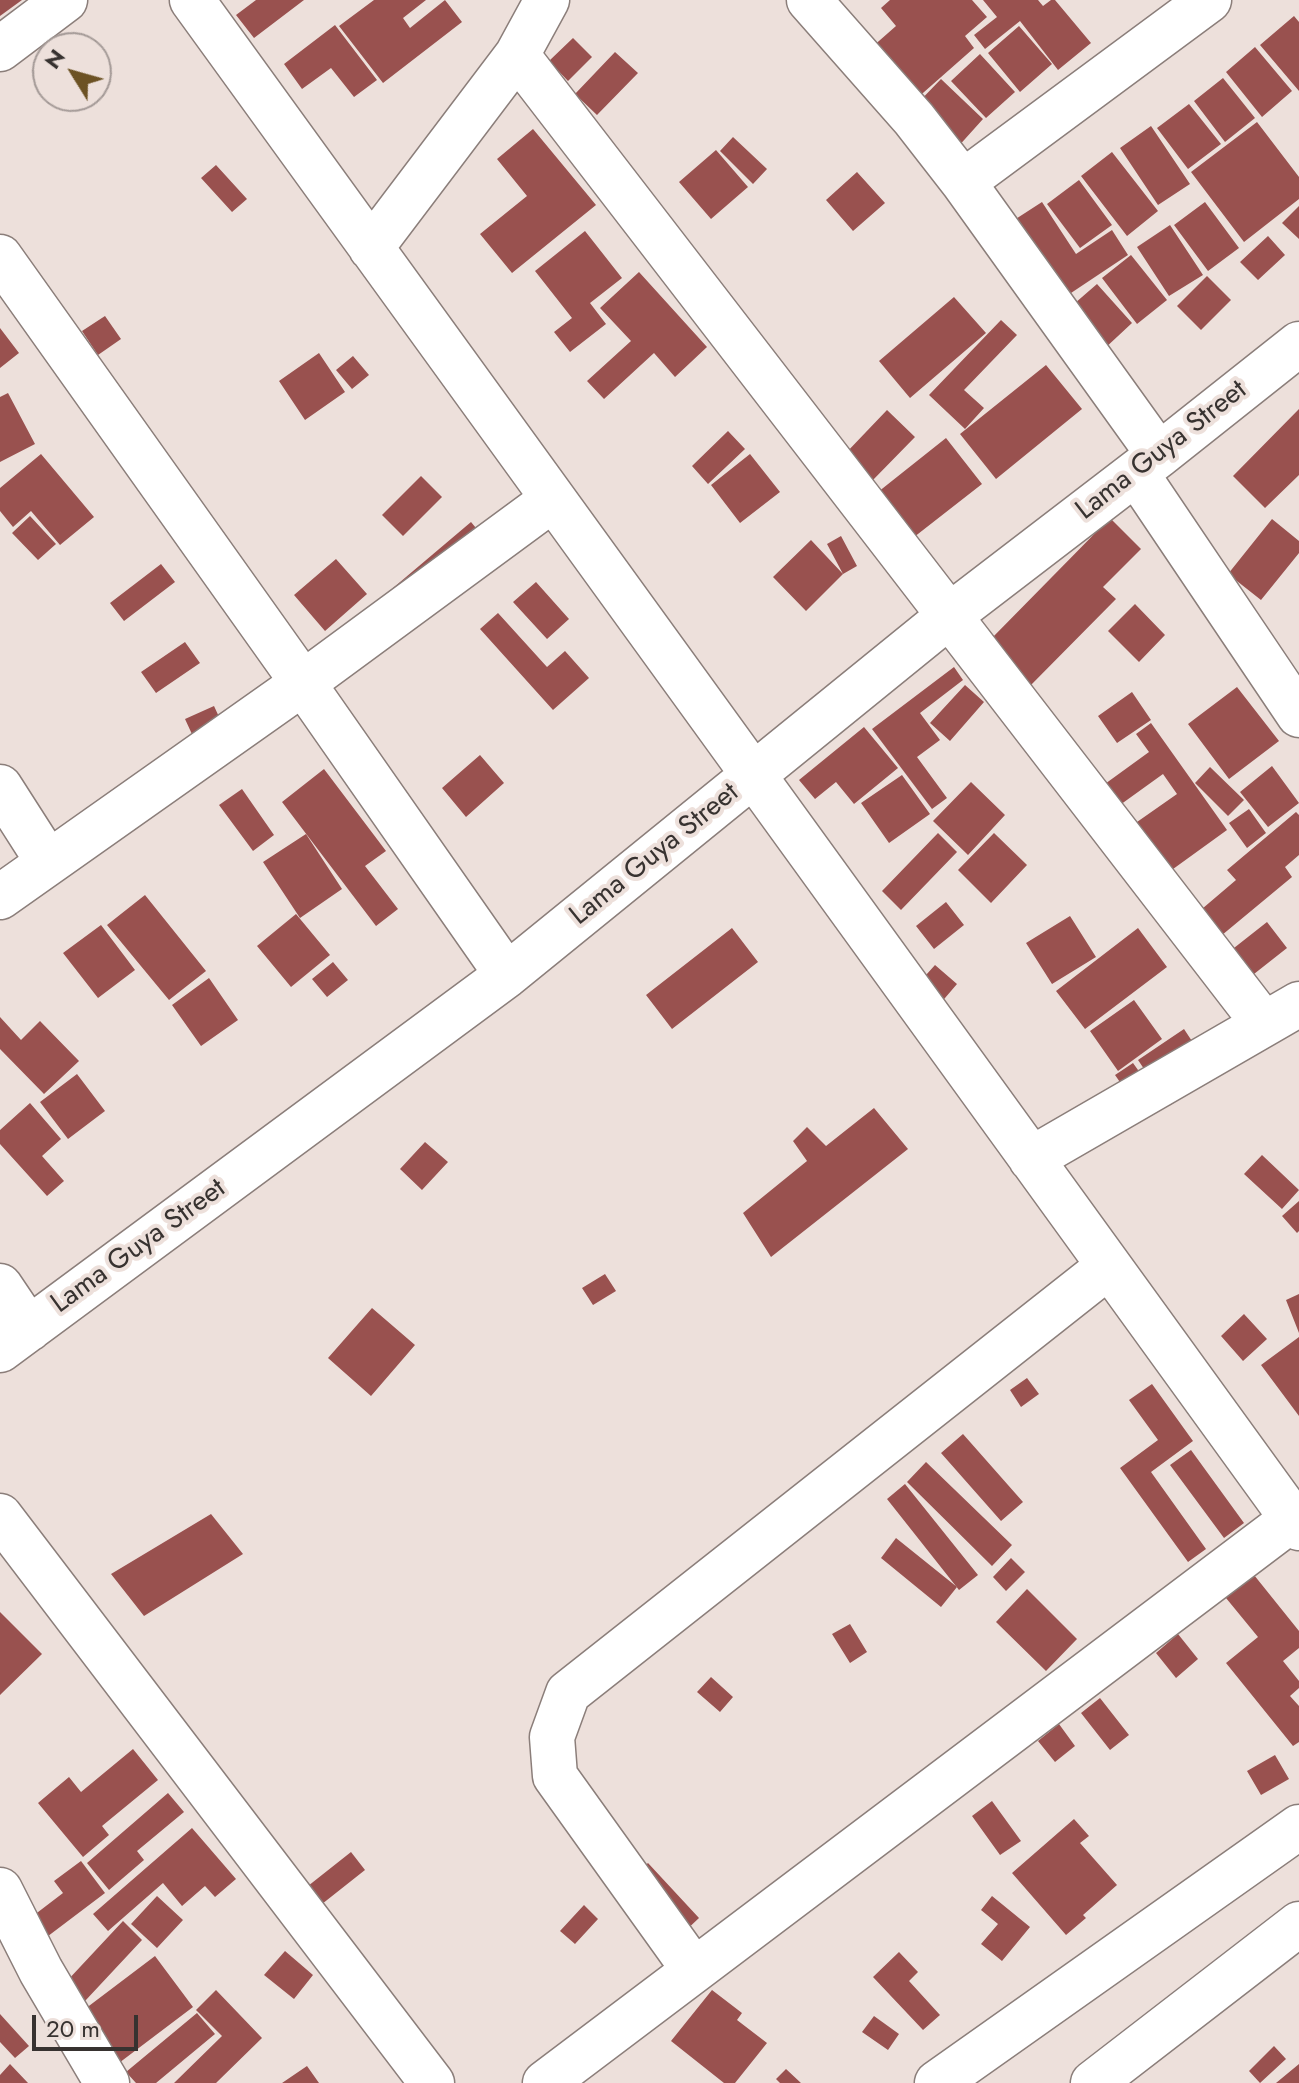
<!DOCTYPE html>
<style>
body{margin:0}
#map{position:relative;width:1299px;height:2083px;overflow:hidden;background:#ede0db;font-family:Jost,sans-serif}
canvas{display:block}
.north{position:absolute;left:32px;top:32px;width:80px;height:80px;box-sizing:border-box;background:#ede0db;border:2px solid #a49a97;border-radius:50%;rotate:307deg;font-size:22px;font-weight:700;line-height:32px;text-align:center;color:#373230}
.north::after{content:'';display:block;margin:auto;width:28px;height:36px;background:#6c5224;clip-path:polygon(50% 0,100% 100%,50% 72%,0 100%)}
.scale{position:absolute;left:32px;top:2015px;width:106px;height:36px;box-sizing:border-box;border:4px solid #373230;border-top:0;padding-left:10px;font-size:24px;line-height:28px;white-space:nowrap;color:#373230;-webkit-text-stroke:6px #ede0db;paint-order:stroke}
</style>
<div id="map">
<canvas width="1299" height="2083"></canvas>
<div class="north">N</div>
<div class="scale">20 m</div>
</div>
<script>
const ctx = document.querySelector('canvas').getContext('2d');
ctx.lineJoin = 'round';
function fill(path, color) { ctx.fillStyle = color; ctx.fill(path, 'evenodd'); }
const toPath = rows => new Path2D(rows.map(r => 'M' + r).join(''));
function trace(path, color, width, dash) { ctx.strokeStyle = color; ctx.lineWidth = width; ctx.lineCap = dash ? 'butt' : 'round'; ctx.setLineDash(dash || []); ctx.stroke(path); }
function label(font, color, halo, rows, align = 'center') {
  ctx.font = font + ' Jost,sans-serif'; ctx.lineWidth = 8; ctx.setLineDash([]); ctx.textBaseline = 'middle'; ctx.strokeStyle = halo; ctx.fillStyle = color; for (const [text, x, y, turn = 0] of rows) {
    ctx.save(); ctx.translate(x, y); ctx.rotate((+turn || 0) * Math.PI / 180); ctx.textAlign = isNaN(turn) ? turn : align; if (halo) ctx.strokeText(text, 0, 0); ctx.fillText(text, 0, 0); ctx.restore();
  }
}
const building = toPath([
 [0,0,22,0,0,16],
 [256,0,304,0,254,38,236,15],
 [374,0,426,0,403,18,410,28,445,0,462,22,383,83,339,26],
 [890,0,972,0,987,17,965,36,974,48,915,100,871,48,896,26,881,8],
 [983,0,1038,0,1043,6,1051,0,1055,0,1091,43,1058,70,1020,21,985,49,974,35,997,17],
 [1294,16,1299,22,1299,91,1260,45],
 [335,25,377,80,354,97,331,68,302,89,284,64],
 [1019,26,1052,64,1020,92,988,53],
 [573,38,592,57,568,81,549,61],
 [1255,47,1292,91,1262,117,1226,72],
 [615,52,638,73,597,115,575,94],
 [980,54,1015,92,986,118,951,81],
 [1223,78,1255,118,1225,142,1194,101],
 [941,79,983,119,956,149,913,108],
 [1189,104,1221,144,1188,169,1157,128],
 [1257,122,1299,177,1299,199,1244,242,1191,172],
 [1151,126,1190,184,1158,205,1120,148],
 [533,129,596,205,512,273,480,234,527,196,497,159],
 [733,137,767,169,753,184,720,151],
 [716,150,748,187,711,219,679,182],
 [1112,152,1158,211,1127,236,1081,176],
 [216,165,247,199,232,212,201,178],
 [857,172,885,203,853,231,826,200],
 [1079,180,1112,225,1080,248,1047,204],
 [1042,202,1076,254,1112,230,1128,255,1062,299,1008,224],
 [1205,202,1239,248,1208,271,1174,225],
 [1299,206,1299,239,1282,223],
 [1170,225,1203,275,1169,296,1137,247],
 [585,231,622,278,590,303,606,324,570,352,554,332,572,318,535,271],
 [1268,236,1285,255,1258,280,1240,262],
 [1131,255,1167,300,1137,324,1102,278],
 [639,272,707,347,675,377,654,353,604,399,587,381,631,341,600,308],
 [1207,276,1231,300,1201,330,1177,306],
 [1097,284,1132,323,1103,350,1067,310],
 [954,297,986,333,910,398,879,361],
 [105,316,121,339,98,355,82,331],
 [1001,320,1017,335,964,390,984,408,965,429,929,395],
 [0,328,19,353,0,368],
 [319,353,345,392,305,420,279,381],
 [353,356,369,375,352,389,336,370],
 [1046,365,1082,409,996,479,960,434],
 [8,393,35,444,0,462,0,397],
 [1299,409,1299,475,1265,508,1233,476],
 [887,410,915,437,871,482,844,455],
 [728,431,745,449,708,484,692,466],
 [946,438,982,484,909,541,873,496],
 [41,454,94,517,60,545,31,511,13,527,0,511,0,488],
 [750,454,780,492,740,523,711,485],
 [421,476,442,497,403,536,382,515],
 [30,516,56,544,38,560,12,533],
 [1110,518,1141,549,1103,587,1116,599,1029,687,1005,664,1010,659,991,639],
 [1272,519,1299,541,1299,553,1261,600,1228,574],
 [471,522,486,540,409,606,393,588],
 [841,536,857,566,843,574,806,611,773,577,811,540,843,574,827,544],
 [336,559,367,594,325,631,294,595],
 [161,564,175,582,124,621,110,603],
 [536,582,569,619,547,639,513,602],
 [1135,604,1165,635,1139,662,1108,631],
 [498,613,547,667,565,651,589,678,553,710,480,629],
 [185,642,200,663,156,693,141,672],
 [954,667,963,680,920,713,940,740,917,757,947,798,932,809,872,729],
 [965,685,984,702,950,741,930,723],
 [1237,687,1279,741,1229,779,1188,724],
 [1132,692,1151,720,1117,743,1098,716],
 [214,706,226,732,197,745,185,719],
 [1151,723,1227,830,1162,877,1127,829,1177,794,1163,774,1113,810,1098,789,1149,752,1136,734],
 [864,727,898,768,854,804,836,782,815,799,799,780],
 [480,755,504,783,466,817,442,788],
 [1272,766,1299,803,1268,827,1240,792],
 [1210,767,1244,800,1228,816,1195,783],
 [324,769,386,851,365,866,398,909,376,926,282,802],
 [902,775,930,814,889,843,861,803],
 [971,782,1005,815,968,855,933,821],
 [242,789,274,835,253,851,219,805],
 [1249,809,1266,833,1247,848,1229,823],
 [1296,812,1299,815,1299,855,1285,867,1292,877,1210,945,1189,920,1236,880,1227,870],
 [938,833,957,852,901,910,882,891],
 [994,833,1027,865,991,903,958,870],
 [306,834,342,889,300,918,263,862],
 [145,895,206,971,169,1000,107,925],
 [946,902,964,925,934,949,916,926],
 [296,914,330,955,291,987,257,946],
 [1070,916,1096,957,1052,984,1026,943],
 [1267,922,1287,948,1240,985,1220,959],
 [101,925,135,970,98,998,63,953],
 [732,928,758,962,672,1029,646,995],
 [1138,928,1167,967,1085,1029,1056,991],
 [333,962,348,980,327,997,312,979],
 [935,965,957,984,939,1005,917,985],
 [209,978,238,1020,201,1046,172,1005],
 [1134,1000,1162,1039,1118,1071,1090,1031],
 [0,1017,21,1040,40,1021,79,1061,44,1094,0,1049],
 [1184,1029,1215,1076,1169,1106,1138,1060],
 [1133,1063,1163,1105,1145,1118,1115,1075],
 [77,1074,105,1111,68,1139,40,1102],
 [30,1103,61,1139,42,1156,64,1181,47,1196,0,1144,0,1130],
 [874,1108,908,1149,771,1257,743,1213,807,1161,793,1141,807,1127,826,1146],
 [425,1142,448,1162,422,1190,400,1169],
 [1262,1155,1299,1190,1282,1209,1244,1174],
 [1299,1201,1299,1231,1297,1233,1282,1216],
 [605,1274,616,1291,593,1305,582,1288],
 [1299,1294,1299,1333,1286,1300],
 [372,1308,415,1345,371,1396,328,1358],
 [1244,1314,1267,1339,1243,1361,1221,1336],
 [1299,1337,1299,1416,1261,1365],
 [1027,1378,1039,1394,1021,1407,1010,1390],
 [1152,1384,1193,1441,1151,1472,1206,1549,1188,1562,1120,1468,1158,1440,1129,1400],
 [963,1434,1023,1502,1001,1521,941,1453],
 [1191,1450,1244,1523,1224,1538,1170,1465],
 [926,1462,1012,1545,992,1566,907,1482],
 [905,1484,978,1575,959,1590,887,1499],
 [211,1514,243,1554,144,1616,111,1574],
 [896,1538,957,1587,941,1607,881,1558],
 [1011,1558,1025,1572,1006,1591,993,1577],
 [1254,1575,1299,1631,1299,1648,1283,1661,1299,1681,1299,1688,1290,1696,1299,1706,1299,1742,1293,1746,1226,1663,1258,1637,1226,1598],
 [1027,1589,1077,1639,1046,1671,996,1622],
 [0,1612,42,1654,0,1695],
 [850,1624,867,1652,850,1663,832,1634],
 [1178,1634,1198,1659,1176,1678,1156,1653],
 [711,1677,733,1697,720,1712,697,1692],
 [1100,1698,1129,1735,1110,1750,1081,1713],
 [1059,1724,1075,1746,1055,1762,1038,1741],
 [133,1749,158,1780,102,1826,109,1835,83,1857,38,1803,69,1777,81,1792],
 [1275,1755,1289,1779,1261,1795,1247,1771],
 [168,1793,184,1812,137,1851,144,1860,109,1890,87,1863],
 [992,1801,1021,1841,1000,1855,972,1816],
 [1074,1819,1089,1836,1080,1843,1117,1885,1083,1915,1086,1918,1066,1935,1012,1873],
 [192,1828,236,1879,215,1897,205,1886,182,1906,163,1883,108,1931,93,1914],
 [351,1852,365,1870,322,1904,308,1886],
 [81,1861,105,1893,23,1955,8,1935,63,1893,54,1881],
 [648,1863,699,1918,681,1935,629,1880],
 [157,1896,183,1920,157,1948,131,1924],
 [992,1896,1030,1927,1002,1961,981,1944,998,1924,981,1910],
 [584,1905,598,1919,575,1944,560,1931],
 [123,1921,142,1940,71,2016,52,1997],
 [285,1951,313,1975,294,1999,264,1975],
 [899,1952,918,1972,909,1981,940,2015,923,2030,873,1977],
 [155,1956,193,2007,111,2069,73,2018],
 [216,1990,262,2038,216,2083,174,2083,222,2036,196,2010],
 [712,1990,742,2013,737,2020,767,2043,735,2083,724,2083,671,2041],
 [197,2013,215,2034,156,2083,136,2083,126,2072],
 [0,2014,29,2046,15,2058,0,2042],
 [874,2016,899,2034,888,2050,862,2032],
 [1274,2046,1286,2059,1260,2083,1249,2071],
 [10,2064,28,2083,0,2083,0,2075],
 [1299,2064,1299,2083,1276,2083],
 [307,2066,319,2083,282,2083],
 [786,2069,801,2083,780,2083,776,2079]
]);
const minor = toPath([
 [192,0,1299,1528],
 [809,0,914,119,963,182,1159,455],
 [0,49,65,0],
 [517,55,1264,1024],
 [963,182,1209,0],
 [371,248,517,55,547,0],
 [0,257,303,683,507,975],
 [1136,473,1299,715],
 [0,787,48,862],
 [0,897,303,683,553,499],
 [1031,1159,1299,1004],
 [0,1286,29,1329],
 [0,1350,507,975,949,616,1159,455,1299,344],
 [0,1516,432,2083],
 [0,1890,41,1971,107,2083],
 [694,1970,555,1776,552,1737,568,1693,1109,1266],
 [545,2083,1299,1514],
 [937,2083,1299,1827],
 [1093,2083,1299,1924]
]);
const streetNames = [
 ["Lama Guya Street",1162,451,-38],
 ["Lama Guya Street",655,855,-39],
 ["Lama Guya Street",139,1247,-36]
];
fill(building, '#99514f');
trace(minor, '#8b7e7a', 47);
trace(minor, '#fff', 44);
label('28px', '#373230', '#ede0db', streetNames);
</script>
